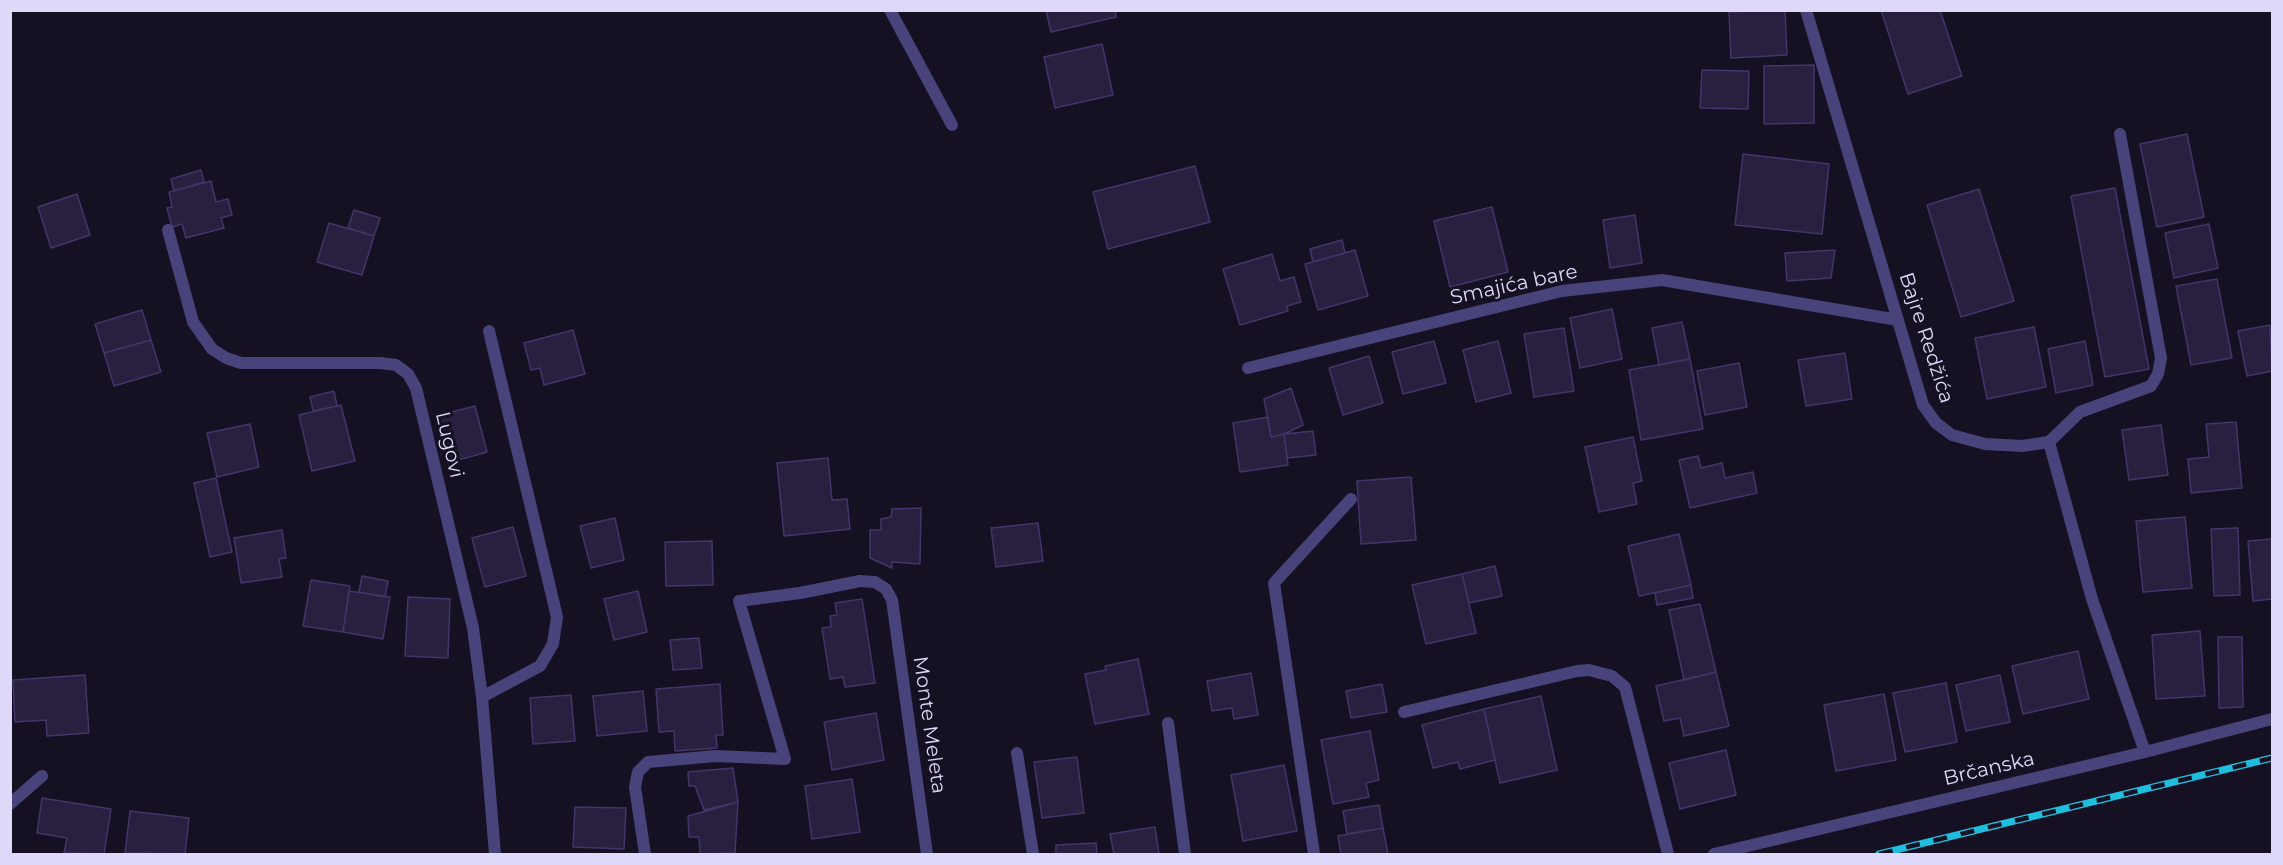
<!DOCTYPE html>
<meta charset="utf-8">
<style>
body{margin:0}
#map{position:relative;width:2283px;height:865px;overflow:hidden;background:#151122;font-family:Montserrat,sans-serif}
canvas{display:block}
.frame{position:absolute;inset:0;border:12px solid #ded8f9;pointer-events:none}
</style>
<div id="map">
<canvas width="2283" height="865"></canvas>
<div class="frame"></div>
</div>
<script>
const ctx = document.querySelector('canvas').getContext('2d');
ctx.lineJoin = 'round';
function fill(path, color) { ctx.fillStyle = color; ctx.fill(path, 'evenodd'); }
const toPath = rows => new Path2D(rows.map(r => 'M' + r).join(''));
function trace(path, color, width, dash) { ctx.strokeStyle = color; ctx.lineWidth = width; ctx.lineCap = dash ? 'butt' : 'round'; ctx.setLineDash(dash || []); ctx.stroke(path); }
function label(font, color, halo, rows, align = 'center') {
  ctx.font = font + ' Montserrat,sans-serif'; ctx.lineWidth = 6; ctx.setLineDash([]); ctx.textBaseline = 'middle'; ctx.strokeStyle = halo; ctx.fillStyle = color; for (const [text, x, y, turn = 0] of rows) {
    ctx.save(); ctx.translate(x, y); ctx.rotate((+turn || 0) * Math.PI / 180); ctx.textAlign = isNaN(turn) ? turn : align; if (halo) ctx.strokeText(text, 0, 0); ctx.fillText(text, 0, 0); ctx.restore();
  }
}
const building = toPath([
 [1046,10,1115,10,1116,17,1051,32,1046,10],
 [1785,10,1787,55,1731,58,1729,12,1785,10],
 [1881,10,1940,10,1962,76,1908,94,1881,10],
 [1102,44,1113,95,1055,108,1044,57,1102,44],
 [1814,65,1814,123,1764,124,1764,66,1814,65],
 [1702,70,1749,71,1748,109,1700,108,1702,70],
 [2187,134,2204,217,2157,227,2140,144,2187,134],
 [1743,154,1829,164,1822,234,1735,225,1743,154],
 [1195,166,1210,222,1108,249,1093,192,1195,166],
 [201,170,204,182,174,191,171,179,201,170],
 [211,181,216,202,228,199,232,215,221,218,224,228,186,238,182,224,172,227,167,208,172,207,169,192,211,181],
 [2115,188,2149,369,2105,377,2071,196,2115,188],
 [1979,189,2014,301,1961,317,1927,205,1979,189],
 [77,194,90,235,51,248,38,207,77,194],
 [1492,207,1508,272,1450,287,1434,221,1492,207],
 [354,210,380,218,374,236,348,228,354,210],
 [1635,215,1642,263,1610,268,1603,220,1635,215],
 [329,223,374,236,362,275,317,262,329,223],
 [2209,224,2218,268,2174,278,2165,233,2209,224],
 [1342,240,1345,253,1313,262,1310,249,1342,240],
 [1355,250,1368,296,1318,310,1305,264,1355,250],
 [1835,250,1831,278,1787,281,1785,253,1835,250],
 [1272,254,1280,281,1294,277,1301,302,1287,306,1288,311,1240,325,1223,269,1272,254],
 [2217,279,2232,358,2191,365,2176,286,2217,279],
 [1612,309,1622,359,1580,368,1570,318,1612,309],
 [142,310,151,340,104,353,95,324,142,310],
 [1682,322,1690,359,1659,365,1652,328,1682,322],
 [2270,325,2272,371,2247,376,2238,331,2270,325],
 [2034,327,2046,387,1987,399,1975,338,2034,327],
 [1564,328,1574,391,1534,397,1524,334,1564,328],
 [573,330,585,374,544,385,540,368,531,370,524,343,573,330],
 [151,340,161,372,114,386,104,353,151,340],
 [1434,341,1446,383,1403,394,1392,352,1434,341],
 [1498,341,1511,393,1476,402,1463,350,1498,341],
 [2085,341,2093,385,2056,393,2048,349,2085,341],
 [1845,353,1852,399,1806,406,1798,360,1845,353],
 [1369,356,1383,403,1343,415,1329,368,1369,356],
 [1690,359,1703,429,1641,440,1629,370,1690,359],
 [1739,363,1747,407,1705,415,1697,371,1739,363],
 [1291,388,1303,425,1284,434,1271,437,1264,399,1291,388],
 [334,391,337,406,313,411,310,397,334,391],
 [341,405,355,461,312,471,299,415,341,405],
 [475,406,487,452,448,463,436,416,475,406],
 [1268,417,1271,437,1284,434,1288,465,1240,472,1233,423,1268,417],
 [2236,422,2242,488,2191,493,2188,459,2209,457,2206,424,2236,422],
 [250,424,259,467,217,477,207,433,250,424],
 [2161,425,2168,475,2129,480,2122,430,2161,425],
 [1313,431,1316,455,1287,458,1284,434,1313,431],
 [1633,437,1642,481,1633,483,1637,504,1599,512,1585,447,1633,437],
 [1698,456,1701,468,1722,463,1725,478,1753,472,1757,493,1690,508,1679,460,1698,456],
 [828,458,832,500,847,499,850,529,784,536,777,463,828,458],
 [1411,477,1416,540,1361,544,1357,481,1411,477],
 [216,478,232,552,210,557,194,483,216,478],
 [921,508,920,564,892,562,892,568,870,558,870,530,881,530,881,519,891,517,892,509,921,508],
 [2185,517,2192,588,2143,592,2136,521,2185,517],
 [615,518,624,560,591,568,580,526,615,518],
 [1038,523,1043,561,996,567,991,528,1038,523],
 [513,527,526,576,485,587,472,538,513,527],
 [2238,528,2240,595,2214,596,2211,529,2238,528],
 [282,530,286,558,279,559,282,577,241,583,234,538,282,530],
 [1679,534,1691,585,1639,596,1628,546,1679,534],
 [2272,539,2272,599,2253,601,2248,541,2272,539],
 [712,541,713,585,666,586,665,542,712,541],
 [1495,566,1502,596,1469,603,1462,574,1495,566],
 [1462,574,1476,633,1426,644,1412,585,1462,574],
 [362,576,388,581,385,597,359,592,362,576],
 [311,580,350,586,343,632,303,626,311,580],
 [1691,585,1693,598,1657,605,1655,593,1691,585],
 [349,591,390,597,383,639,343,632,349,591],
 [638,591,647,632,614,640,604,599,638,591],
 [408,597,450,599,448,658,405,656,408,597],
 [862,599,875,683,845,687,843,677,830,679,822,628,831,627,830,616,837,615,835,603,862,599],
 [1700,604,1716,672,1684,680,1669,610,1700,604],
 [2200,631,2205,696,2156,699,2152,635,2200,631],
 [2218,637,2242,637,2243,707,2219,708,2218,637],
 [699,638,702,668,673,670,670,640,699,638],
 [2078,651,2089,699,2023,714,2012,666,2078,651],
 [1138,659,1149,714,1095,724,1085,674,1106,670,1105,666,1138,659],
 [1716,672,1729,726,1684,736,1680,718,1664,721,1656,686,1716,672],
 [1251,673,1258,715,1234,719,1232,708,1212,711,1207,681,1251,673],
 [85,675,89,733,47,736,46,720,15,722,13,680,85,675],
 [2000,675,2010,722,1966,731,1956,685,2000,675],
 [1946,683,1957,742,1905,752,1893,693,1946,683],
 [720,684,723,735,716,735,717,748,675,751,674,731,659,732,656,689,720,684],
 [1382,684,1387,712,1351,718,1346,691,1382,684],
 [643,691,647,731,597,736,593,696,643,691],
 [1884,694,1896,760,1836,771,1824,705,1884,694],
 [571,695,575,741,533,744,530,698,571,695],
 [1541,696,1557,770,1500,783,1484,709,1541,696],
 [1484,709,1495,760,1460,769,1458,762,1433,768,1422,725,1484,709],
 [876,713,884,760,832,770,824,722,876,713],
 [1370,731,1379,780,1366,783,1369,797,1333,804,1321,740,1370,731],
 [1726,750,1736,795,1680,809,1669,763,1726,750],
 [1077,757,1084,813,1042,818,1034,762,1077,757],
 [1284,765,1297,831,1243,841,1231,775,1284,765],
 [733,768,738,802,704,810,695,786,689,786,688,772,733,768],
 [852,779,860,832,812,839,805,786,852,779],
 [42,798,111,809,104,854,64,853,67,838,37,833,42,798],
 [738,802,735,853,700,854,699,837,689,837,688,816,738,802],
 [1379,805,1383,828,1347,834,1343,811,1379,805],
 [575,807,626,808,624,849,573,847,575,807],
 [130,811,189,818,185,854,125,853,130,811],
 [1155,827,1159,854,1114,854,1110,834,1155,827],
 [1383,828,1388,854,1341,854,1338,836,1383,828],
 [1096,843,1097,854,1056,854,1056,845,1096,843]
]);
const street = toPath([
 [890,10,952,125],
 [1806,10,1923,405,1936,423,1952,435,1985,444,2022,446,2049,442,2092,599,2145,752],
 [168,230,193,322,212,349,226,358,241,363,380,363,396,365,408,374,416,388,473,628,482,697,495,854],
 [1248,368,1562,291,1662,280,1898,320],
 [2049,442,2080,412,2151,386,2158,374,2161,358,2120,134],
 [482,697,540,666,553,644,557,617,489,331],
 [1404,712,1577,671,1589,670,1612,676,1625,687,1668,854],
 [1168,723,1185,854],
 [1017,753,1033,854],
 [10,804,42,776],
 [645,854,635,787,638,772,648,762,716,756,785,759,739,601,800,593,860,581,875,582,886,589,892,600,927,854],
 [1314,854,1274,583,1351,499],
 [1714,854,2145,752,2272,719]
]);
const rail = toPath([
 [1879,854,2272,758]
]);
const streetNames = [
 ["Smajića bare",1514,285,-12],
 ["Bajre Redžića",1926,338,72],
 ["Lugovi",449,445,77],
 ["Monte Meleta",929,725,82],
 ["Brčanska",1989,769,-13]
];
fill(building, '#292040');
trace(building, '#433569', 1.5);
trace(street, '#49437b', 12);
trace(rail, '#20bede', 7);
trace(rail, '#151122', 4.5, [14]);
label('20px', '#ded8f9', '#151122', streetNames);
</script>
